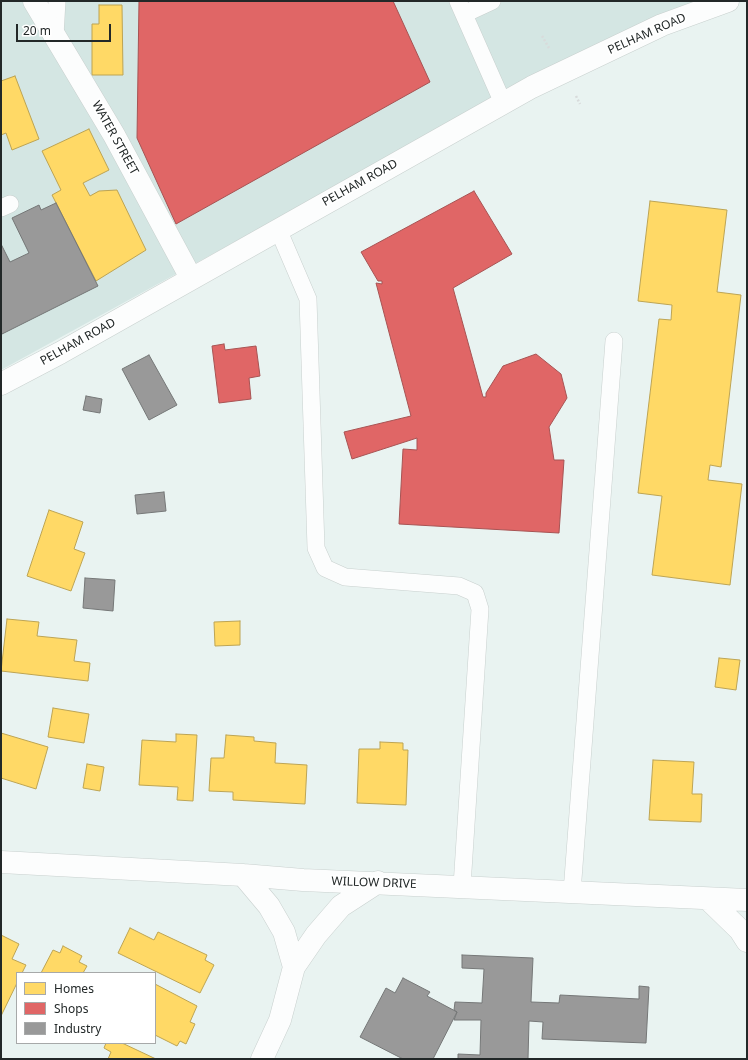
<!DOCTYPE html>
<style>
body{margin:0}
#map{position:relative;width:748px;height:1060px;overflow:hidden;background:#e9f3f1;font-family:"Noto Sans",sans-serif}
canvas{display:block}
.frame{position:absolute;inset:0;border:2px solid #222828;pointer-events:none}
.legend{position:absolute;left:16px;top:972px;width:140px;height:72px;box-sizing:border-box;background:#fff;border:1px solid #a7a9a9;margin:0;padding:5px 7px;list-style:none;font-size:12px;color:#222828}
.legend li{display:flex;align-items:center;gap:8px;height:20px}
.legend b{width:20px;border:1px solid #a7a9a9}
.scale{position:absolute;left:16px;top:24px;width:95px;height:18px;box-sizing:border-box;border:2px solid #222828;border-top:0;padding-left:5px;font-size:12px;line-height:14px;white-space:nowrap;color:#222828;-webkit-text-stroke:3px #fff;paint-order:stroke}
</style>
<div id="map">
<canvas width="748" height="1060"></canvas>
<div class="frame"></div>
<ul class="legend">
<li><b style="height:11px;background:#ffd966"></b>Homes</li>
<li><b style="height:11px;background:#e06666"></b>Shops</li>
<li><b style="height:11px;background:#999"></b>Industry</li>
</ul>
<div class="scale">20 m</div>
</div>
<script>
const ctx = document.querySelector('canvas').getContext('2d');
ctx.lineJoin = 'round';
function fill(path, color) { ctx.fillStyle = color; ctx.fill(path, 'evenodd'); }
const toPath = rows => new Path2D(rows.map(r => 'M' + r).join(''));
function trace(path, color, width, dash) { ctx.strokeStyle = color; ctx.lineWidth = width; ctx.lineCap = dash ? 'butt' : 'round'; ctx.setLineDash(dash || []); ctx.stroke(path); }
function label(font, color, halo, rows, align = 'center') {
  ctx.font = font + ' "Noto Sans",sans-serif'; ctx.lineWidth = 4; ctx.setLineDash([]); ctx.textBaseline = 'middle'; ctx.strokeStyle = halo; ctx.fillStyle = color; for (const [text, x, y, turn = 0] of rows) {
    ctx.save(); ctx.translate(x, y); ctx.rotate((+turn || 0) * Math.PI / 180); ctx.textAlign = isNaN(turn) ? turn : align; if (halo) ctx.strokeText(text, 0, 0); ctx.fillText(text, 0, 0); ctx.restore();
  }
}
const built = toPath([
 [1,1,709,1,588,48,1,370]
]);
const homes = toPath([
 [99,5,122,5,123,75,92,75,92,24,99,24,99,5],
 [15,76,39,139,12,150,6,133,1,135,1,81,15,76],
 [89,129,109,170,83,183,90,196,99,191,117,190,146,250,96,281,52,195,61,190,42,151,89,129],
 [650,201,727,210,717,292,741,295,721,467,710,465,708,480,742,484,730,585,652,575,662,496,638,493,659,319,671,320,672,305,638,301,650,201],
 [49,510,83,522,74,549,85,553,71,591,27,576,49,510],
 [7,619,39,622,37,636,77,640,74,661,90,663,88,681,1,671,7,619],
 [240,621,240,645,215,646,214,622,240,621],
 [719,658,740,660,736,690,715,687,719,658],
 [53,708,89,714,84,743,48,737,53,708],
 [1,733,48,747,36,789,1,778,1,733],
 [176,734,197,735,193,801,177,800,178,787,139,785,142,740,176,742,176,734],
 [226,735,254,737,254,741,276,743,275,763,307,765,305,804,233,800,233,792,209,791,211,758,224,758,226,735],
 [380,742,403,743,403,750,408,750,406,805,357,803,359,749,380,749,380,742],
 [653,760,694,762,692,794,702,794,701,822,649,820,653,760],
 [87,764,104,767,100,791,83,788,87,764],
 [130,928,154,940,158,932,207,955,205,960,214,965,200,993,118,953,130,928],
 [1,935,19,944,12,959,26,965,22,973,17,973,17,983,1,1016,1,935],
 [63,946,82,956,79,962,87,966,83,973,41,973,53,950,60,953,63,946],
 [155,984,197,1006,190,1022,195,1024,186,1044,180,1041,177,1046,155,1035,155,984],
 [106,1043,122,1043,156,1059,108,1059,111,1052,104,1048,106,1043]
]);
const shops = toPath([
 [139,1,393,1,430,82,176,224,137,138,139,1],
 [474,191,512,254,453,288,483,397,486,397,486,393,503,366,536,354,561,374,567,398,549,427,554,460,564,460,559,533,399,524,403,449,417,450,417,438,352,459,344,432,411,416,376,283,382,284,382,281,378,281,361,252,474,191],
 [224,344,225,350,256,346,260,376,249,378,251,399,219,403,212,346,224,344]
]);
const industry = toPath([
 [56,203,98,286,2,334,1,331,1,244,10,262,29,253,12,218,39,205,41,210,56,203],
 [149,355,177,405,149,420,122,369,149,355],
 [86,396,102,399,100,413,83,410,86,396],
 [164,492,166,511,137,514,135,495,164,492],
 [85,578,115,580,113,611,83,608,85,578],
 [462,955,533,958,531,1002,559,1003,560,995,639,999,639,986,649,987,646,1043,542,1039,543,1022,529,1021,528,1059,458,1059,458,1054,480,1055,481,1020,454,1020,457,1012,454,1010,455,1002,482,1003,484,969,462,968,462,955],
 [403,978,430,992,427,996,457,1012,433,1059,403,1059,360,1037,386,988,395,993,403,978]
]);
const path = toPath([
 [542,36,549,48],
 [576,96,580,104]
]);
const service = toPath([
 [458,1,503,103],
 [464,14,492,1],
 [55,35,57,1],
 [1,208,10,204],
 [278,229,308,299,316,548,325,568,345,577,459,586,475,593,480,609,462,886],
 [572,892,614,341]
]);
const minor = toPath([
 [34,1,114,135,191,278],
 [1,862,243,875,303,880,747,900],
 [243,875,269,906,284,932,294,967],
 [708,899,740,930,747,941],
 [262,1059,280,1020,294,967,316,935,341,906,378,882]
]);
const secondary = toPath([
 [1,384,60,353,532,87,662,25,728,1]
]);
const streetNames = [
 ["PELHAM ROAD",647,34,-24],
 ["WATER STREET",115,138,61],
 ["PELHAM ROAD",360,183,-29],
 ["PELHAM ROAD",78,342,-29],
 ["WILLOW DRIVE",374,883,2]
];
fill(built, '#d4e6e3');
fill(homes, '#ffd966');
trace(homes, '#bda453', 1);
fill(shops, '#e06666');
trace(shops, '#a75353', 1);
fill(industry, '#999');
trace(industry, '#757777', 1);
trace(service, '#c8d0ce', 18);
trace(minor, '#c8d0ce', 23);
trace(secondary, '#c8d0ce', 23);
trace(path, '#d8dbdb', 2.5, [2, 2]);
trace(service, '#fcfdfd', 17);
trace(minor, '#fcfdfd', 22);
trace(secondary, '#fcfdfd', 22);
label('12px', '#222828', '#fff', streetNames);
</script>
